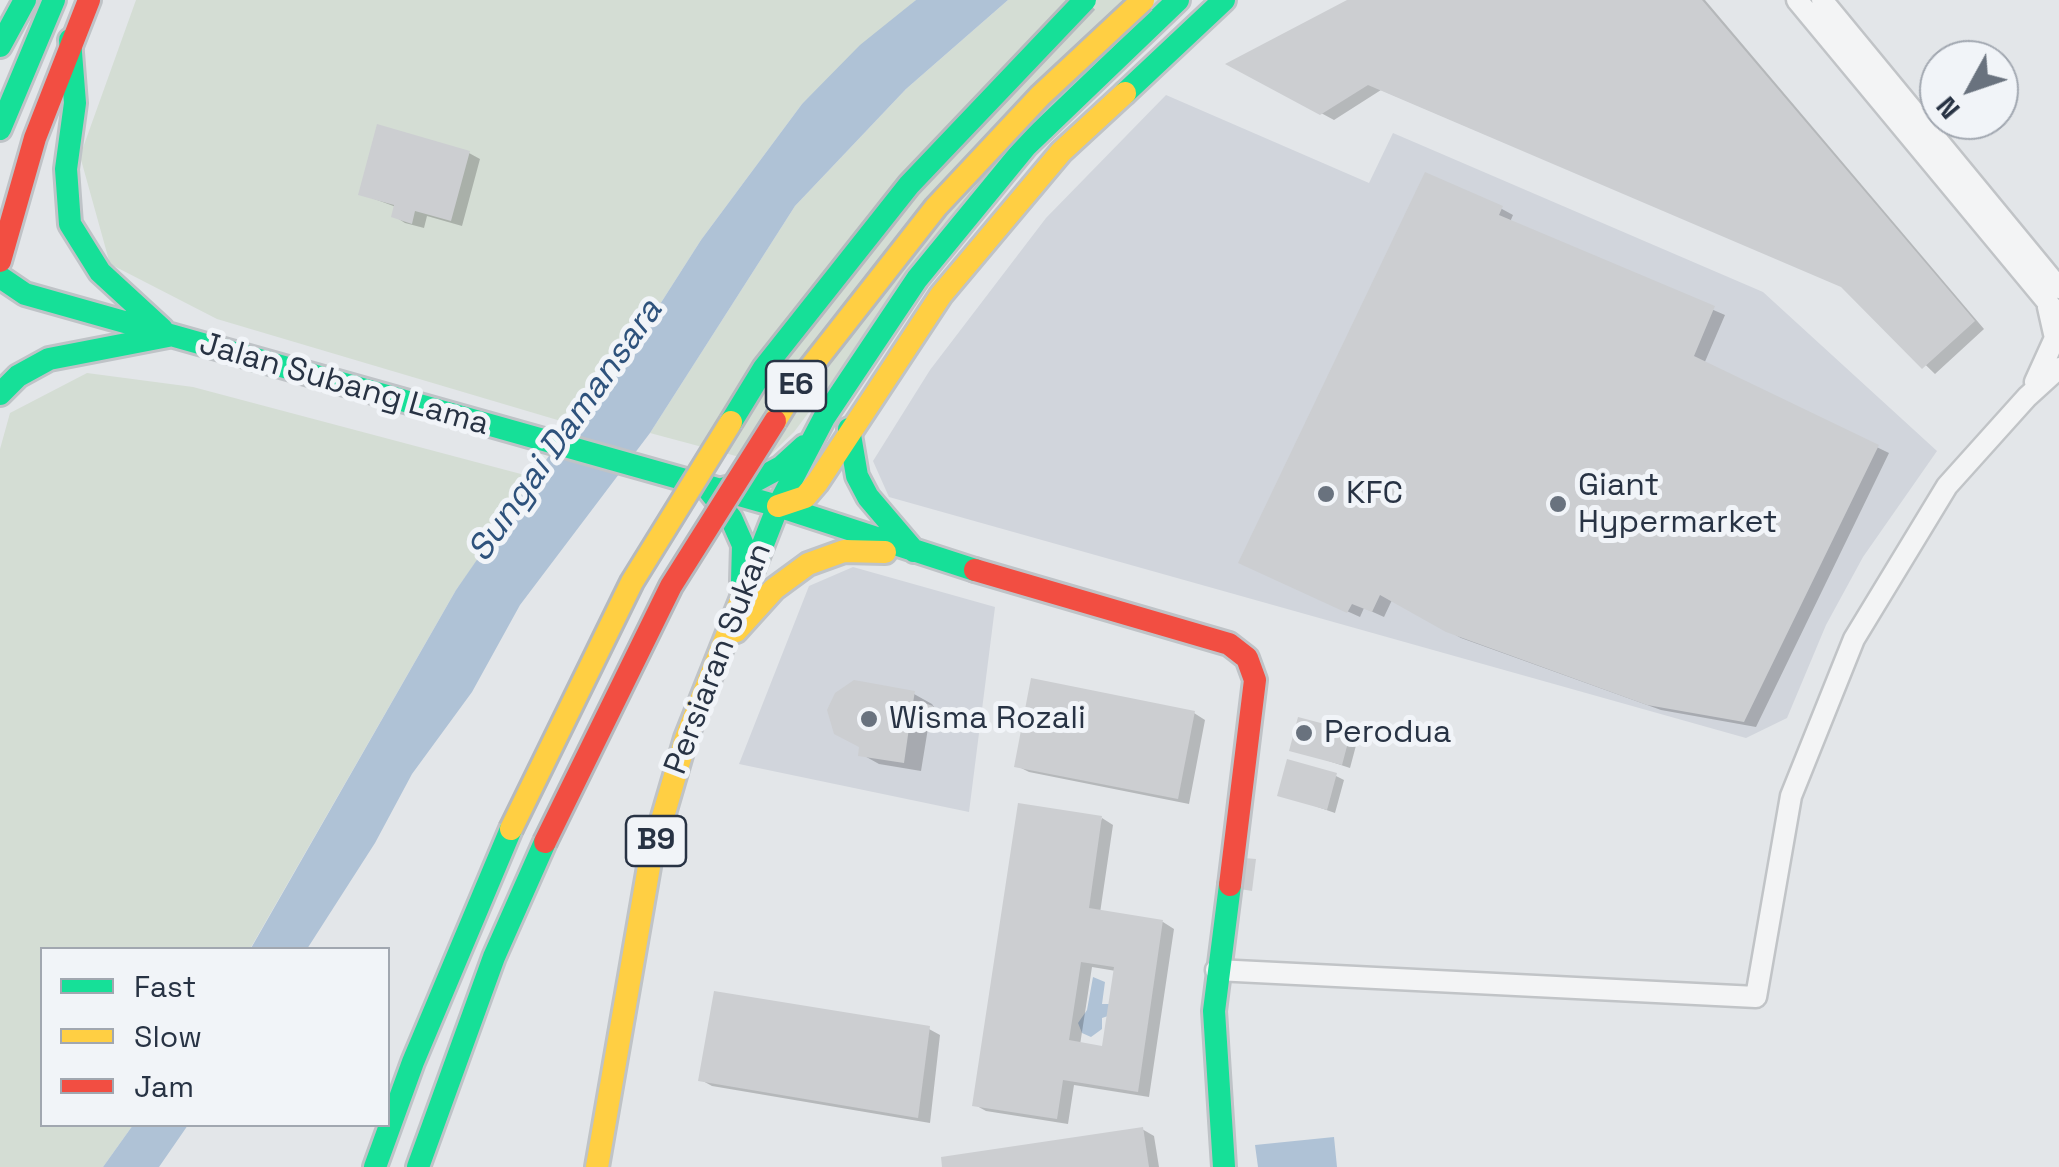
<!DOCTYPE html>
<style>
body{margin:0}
#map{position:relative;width:2059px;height:1167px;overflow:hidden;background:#e3e6e9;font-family:"Space Grotesk",sans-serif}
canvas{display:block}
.legend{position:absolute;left:40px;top:947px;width:350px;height:180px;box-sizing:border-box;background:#f1f4f8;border:2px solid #a1a7b0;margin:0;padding:12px 18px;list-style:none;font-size:30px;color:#283344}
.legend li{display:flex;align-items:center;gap:20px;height:50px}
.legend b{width:50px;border:2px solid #a1a7b0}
.north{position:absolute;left:1919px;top:40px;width:100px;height:100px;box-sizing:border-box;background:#f1f4f8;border:2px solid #a1a7b0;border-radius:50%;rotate:230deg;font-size:28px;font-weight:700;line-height:40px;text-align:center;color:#283344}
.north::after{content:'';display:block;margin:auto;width:35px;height:45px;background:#69727e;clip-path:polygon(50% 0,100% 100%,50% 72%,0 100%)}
</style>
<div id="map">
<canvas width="2059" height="1167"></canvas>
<ul class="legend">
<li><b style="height:12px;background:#16e098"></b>Fast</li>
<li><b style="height:12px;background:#ffcf43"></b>Slow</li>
<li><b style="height:12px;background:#f24e42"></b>Jam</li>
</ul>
<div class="north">N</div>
</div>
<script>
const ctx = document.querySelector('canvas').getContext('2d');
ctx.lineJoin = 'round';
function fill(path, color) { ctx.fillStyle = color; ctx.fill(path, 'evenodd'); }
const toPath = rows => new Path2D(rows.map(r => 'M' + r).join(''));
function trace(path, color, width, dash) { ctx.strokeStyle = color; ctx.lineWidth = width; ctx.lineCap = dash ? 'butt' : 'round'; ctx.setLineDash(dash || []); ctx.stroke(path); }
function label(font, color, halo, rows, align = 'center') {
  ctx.font = font + ' "Space Grotesk",sans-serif'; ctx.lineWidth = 10; ctx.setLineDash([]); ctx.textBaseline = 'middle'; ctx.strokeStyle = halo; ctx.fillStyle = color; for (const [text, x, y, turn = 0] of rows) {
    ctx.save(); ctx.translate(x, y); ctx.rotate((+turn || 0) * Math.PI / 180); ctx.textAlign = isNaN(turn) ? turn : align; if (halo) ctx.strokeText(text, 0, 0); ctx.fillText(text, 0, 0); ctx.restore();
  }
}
const built = toPath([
 [1166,95,1369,183,1393,133,1763,292,1937,451,1863,557,1826,625,1787,718,1746,738,889,497,873,461,930,370,1046,218],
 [853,567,995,607,969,812,739,764,809,586]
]);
const green = toPath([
 [136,0,916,0,802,104,701,240,634,345,571,424,217,319,110,264,80,156],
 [1008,0,1188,0,914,272,794,432,762,463,650,433,795,206,906,89],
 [87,373,193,387,536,478,456,590,250,949,42,950,42,1124,133,1125,103,1167,0,1167,0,449,10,413]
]);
const water = toPath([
 [916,0,1008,0,906,89,795,206,650,433,520,605,472,692,412,774,375,843,307,949,250,950,456,590,571,424,634,345,701,240,802,104,860,45],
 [1093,977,1105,982,1102,1004,1109,1004,1111,1015,1102,1018,1102,1029,1091,1037,1082,1033,1078,1023,1087,1010],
 [133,1125,133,1124,188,1125,159,1167,103,1167],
 [1334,1137,1337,1167,1258,1167,1255,1145]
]);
const shadow = toPath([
 [1352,0,1705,0,1984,329,1935,374,1846,288,1381,90,1334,120,1230,64],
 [469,153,480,159,462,226,427,216,424,228,405,223,394,216,396,207,361,194],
 [1426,176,1502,209,1513,215,1510,222,1725,315,1704,364,1889,453,1756,727,1661,710,1461,638,1392,600,1384,617,1364,608,1360,617,1252,568],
 [914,694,932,704,939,715,937,721,929,722,921,771,879,764,861,754],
 [1194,713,1205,720,1189,804,1029,772,1017,766],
 [1350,734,1358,738,1350,768,1292,749],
 [1336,776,1344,780,1335,813,1280,794],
 [1102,818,1113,825,1100,913,1163,922,1174,929,1149,1097,1074,1085,1068,1124,986,1111,975,1105],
 [1092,967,1116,971,1104,1048,1080,1045],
 [929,1029,940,1035,930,1123,712,1086,701,1080],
 [1142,1129,1154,1136,1159,1167,945,1167]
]);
const building = toPath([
 [1347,0,1702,0,1975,321,1922,369,1841,287,1368,85,1320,115,1225,64],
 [377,124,470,151,451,221,415,211,412,224,391,217,394,205,358,195],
 [1425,172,1503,206,1499,215,1715,306,1694,356,1879,445,1744,722,1647,705,1446,632,1380,595,1372,612,1352,604,1347,613,1238,563],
 [1031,678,1195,711,1178,799,1014,767],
 [854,680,915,691,912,709,921,702,933,706,935,715,929,722,911,714,904,763,858,756,859,747,834,734,827,710,835,693],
 [1298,717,1351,731,1342,765,1289,751],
 [1287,759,1337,773,1327,810,1277,796],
 [1018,803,1102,816,1089,908,1163,920,1138,1092,1063,1080,1057,1119,972,1106],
 [1081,962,1114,967,1102,1046,1069,1040],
 [1244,858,1256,859,1252,891,1240,889],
 [714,991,930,1026,918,1118,698,1081],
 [1143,1127,1149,1167,942,1167,941,1157]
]);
const street = toPath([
 [1797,0,2059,316],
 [1822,0,2059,288],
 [2035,382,2055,338,2048,307],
 [1216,970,1756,997,1791,796,1854,639,1947,486,2027,397,2059,368]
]);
const fast = toPath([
 [70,40,75,103,66,169,70,224,100,272,162,329],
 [0,46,25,0],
 [1125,93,1224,0],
 [0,129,54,0],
 [0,277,25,294,778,506,975,570],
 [0,394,18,376,49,359,168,336],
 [849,429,857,476,868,497,914,551],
 [707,488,731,518,743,545,742,581],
 [722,489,755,481,781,467,804,446],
 [745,590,778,506,824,418,917,279,1026,146,1178,0],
 [375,1167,413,1062,511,829],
 [418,1167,494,957,545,842],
 [1224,1167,1214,1011,1230,885]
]);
const slow = toPath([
 [778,506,805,497,817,483,941,295,1061,152,1125,93],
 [736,631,774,589,808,564,844,551,885,552],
 [597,1167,650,861,686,738,745,590]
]);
const jam = toPath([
 [0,261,35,138,89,0],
 [975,570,1229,644,1247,658,1255,680,1230,885]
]);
const fastBridge = toPath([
 [731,422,764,368,909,185,1085,0]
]);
const slowBridge = toPath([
 [775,421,799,382,936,207,1040,96,1143,0],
 [511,829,632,582,731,422]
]);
const jamBridge = toPath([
 [545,842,671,586,775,421]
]);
const markers = [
 [1326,494,10,"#69727e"],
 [1558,504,10,"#69727e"],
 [869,719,10,"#69727e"],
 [1304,733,10,"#69727e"]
];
const shields = [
 [796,386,60],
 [656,841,60]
];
const shieldNames = [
 ["E6",796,386],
 ["B9",656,841]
];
const streetNames = [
 ["Jalan Subang Lama",344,385,16],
 ["Persiaran Sukan",719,659,-69]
];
const poiNames = [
 ["Giant",1578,486],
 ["Hypermarket",1578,523],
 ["KFC",1346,494],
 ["Wisma Rozali",889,719],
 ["Perodua",1324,733]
];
const waterNames = [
 ["Sungai Damansara",566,431,-55]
];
fill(built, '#d1d5dc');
fill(green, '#d4ddd4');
fill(water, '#afc2d6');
fill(shadow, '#0003');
fill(building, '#ccced1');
trace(street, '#c1c4c7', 25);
trace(fast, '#bfc3c7', 28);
trace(slow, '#bfc3c7', 28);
trace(jam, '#bfc3c7', 28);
trace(street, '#f3f4f5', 20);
trace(fast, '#16e098', 22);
trace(slow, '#ffcf43', 22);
trace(jam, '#f24e42', 22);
trace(fastBridge, '#b5b9be', 28, []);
trace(slowBridge, '#b5b9be', 28, []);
trace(jamBridge, '#b5b9be', 28, []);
trace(fastBridge, '#16e098', 22);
trace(slowBridge, '#ffcf43', 22);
trace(jamBridge, '#f24e42', 22);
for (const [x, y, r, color] of markers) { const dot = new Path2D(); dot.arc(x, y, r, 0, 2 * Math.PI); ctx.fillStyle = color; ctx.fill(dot); trace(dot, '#f1f4f8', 4); }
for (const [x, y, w] of shields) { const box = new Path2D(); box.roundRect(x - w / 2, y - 25, w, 50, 8); ctx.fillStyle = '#f1f4f8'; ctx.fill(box); trace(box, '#283344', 2.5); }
label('bold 30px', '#283344', null, shieldNames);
label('32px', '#283344', '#f1f4f8', streetNames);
label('32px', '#283344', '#f1f4f8', poiNames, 'left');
label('italic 35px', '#2e527c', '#f1f4f8', waterNames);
</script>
